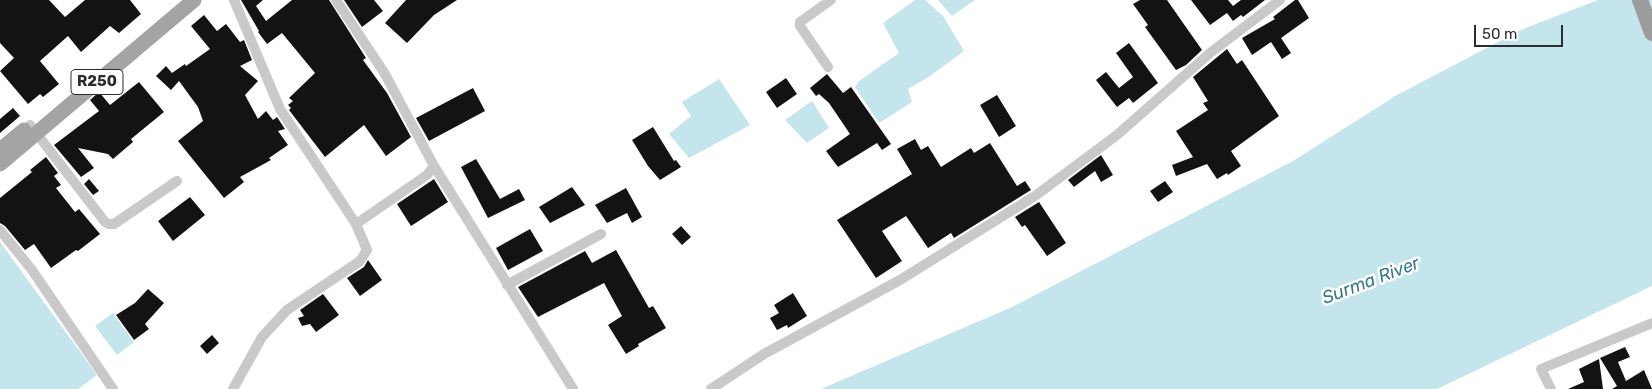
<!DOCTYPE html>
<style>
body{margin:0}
#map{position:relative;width:1652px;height:389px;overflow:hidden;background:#fff;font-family:Rubik,sans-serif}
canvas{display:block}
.scale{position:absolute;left:1474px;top:25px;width:89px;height:22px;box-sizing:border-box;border:2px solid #2c2c2c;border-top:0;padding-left:6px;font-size:15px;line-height:18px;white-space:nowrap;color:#2c2c2c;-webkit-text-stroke:4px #fff;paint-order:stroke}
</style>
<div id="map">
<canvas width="1652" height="389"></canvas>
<div class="scale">50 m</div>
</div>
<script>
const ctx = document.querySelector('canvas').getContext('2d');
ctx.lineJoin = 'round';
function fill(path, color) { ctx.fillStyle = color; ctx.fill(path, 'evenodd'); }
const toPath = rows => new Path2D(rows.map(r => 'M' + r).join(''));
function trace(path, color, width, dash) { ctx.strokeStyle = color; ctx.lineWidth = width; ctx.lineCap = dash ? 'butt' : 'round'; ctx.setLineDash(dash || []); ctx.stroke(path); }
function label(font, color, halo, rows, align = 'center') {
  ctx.font = font + ' Rubik,sans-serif'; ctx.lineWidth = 5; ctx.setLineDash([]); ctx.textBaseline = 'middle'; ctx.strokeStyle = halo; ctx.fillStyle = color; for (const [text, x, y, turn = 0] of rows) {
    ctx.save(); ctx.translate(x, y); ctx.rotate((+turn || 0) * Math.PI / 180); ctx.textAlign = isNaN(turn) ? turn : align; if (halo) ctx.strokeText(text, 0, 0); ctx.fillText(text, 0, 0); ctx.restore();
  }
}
const water = toPath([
 [915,0,925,0,943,16,964,51,930,76,908,89,912,102,879,123,855,87,859,81,899,53,883,23],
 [938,0,975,0,952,16],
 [1598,0,1652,0,1652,286,1437,389,821,389,1012,307,1293,161,1397,95,1523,29],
 [719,79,750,125,689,158,669,134,691,116,682,102],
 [812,101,829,128,807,143,785,120],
 [0,242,97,375,78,389,0,389],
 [113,313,134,342,117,355,95,326]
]);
const building = toPath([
 [0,0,49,0,65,17,85,0,130,0,141,14,119,33,110,26,81,52,68,36,40,61,59,84,43,97,40,94,28,104,0,71,14,58,0,43],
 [241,0,263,0,256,6,266,21,292,0,329,0,366,58,363,60,387,93,411,137,386,156,364,125,325,157,289,110,291,108,288,105,293,101,289,98,315,73,282,33,267,44,258,32,259,31],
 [344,0,374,0,383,11,362,27],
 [406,0,457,0,434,15,407,43,385,23],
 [1140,0,1167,0,1202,50,1186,65,1176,70,1145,27,1148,25,1133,4],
 [1191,0,1228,0,1233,6,1241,0,1265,0,1243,17,1241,15,1233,21,1227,13,1210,25],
 [1295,0,1298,0,1309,18,1281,38,1291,53,1282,59,1271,42,1252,55,1242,38,1275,19,1273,17],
 [204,15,217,31,226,24,240,42,244,40,252,60,240,66,258,81,245,95,258,119,266,111,273,120,277,117,285,129,278,131,288,145,269,158,271,160,240,177,244,182,224,198,178,141,203,121,198,107,179,81,171,90,156,76,166,66,172,73,185,64,186,66,210,49,191,26],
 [1129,43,1158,83,1133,103,1129,98,1117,107,1096,80,1106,72,1119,88,1133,77,1116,53],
 [1227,49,1237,64,1242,60,1279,116,1231,151,1241,166,1228,175,1227,173,1217,179,1207,164,1176,176,1172,165,1193,157,1176,131,1208,110,1203,103,1208,101,1193,77],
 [827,74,843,93,851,87,891,144,882,150,877,143,838,167,826,151,850,134,829,103,819,94,816,96,810,88],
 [786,78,797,94,777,108,766,92],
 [139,82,164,112,131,139,133,142,113,159,108,154,78,148,94,168,81,177,54,145,99,111,90,100,99,92,110,105],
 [473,88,485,111,429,141,416,118],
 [997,95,1016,126,999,137,980,105],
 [13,108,20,116,0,133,0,119],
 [653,127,674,161,676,160,681,167,660,180,648,166,632,140],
 [915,139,921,150,928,146,941,167,971,148,974,153,990,143,1017,186,1025,181,1031,190,954,238,951,233,928,248,906,216,882,231,902,261,876,278,837,220,912,174,897,149],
 [1101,155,1113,175,1101,182,1095,171,1074,187,1068,180],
 [46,157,58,173,54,176,61,185,56,188,75,212,79,209,100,234,78,251,76,250,51,268,34,244,25,250,5,226,0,223,0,198,32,172,30,170],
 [476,159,500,199,519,189,525,200,488,218,461,167],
 [89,179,99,191,93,195,84,184],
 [434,179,448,202,411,226,397,204],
 [1165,181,1173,192,1158,202,1150,191],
 [572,187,585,205,550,223,539,207],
 [626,188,642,217,632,223,627,213,607,223,595,205],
 [190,197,205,215,173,241,158,221],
 [1039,202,1066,243,1047,256,1025,225,1022,227,1015,217],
 [681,226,691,237,682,245,672,234],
 [530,229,543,251,508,270,496,248],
 [616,250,649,308,653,306,666,328,638,344,639,346,626,354,608,325,622,316,604,283,538,317,518,287,585,251,592,263],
 [368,260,382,280,360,296,347,278,364,267],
 [148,289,164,303,145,324,149,329,134,340,116,315,135,303],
 [793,293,807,316,788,328,787,325,777,330,770,318,779,313,774,305],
 [323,294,339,315,316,332,310,324,302,326,298,318,304,316,300,310],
 [212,335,219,343,207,354,200,346],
 [1625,347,1630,357,1618,362,1626,381,1644,370,1652,389,1612,389,1617,386,1600,358],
 [1599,359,1603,389,1568,389,1584,382,1579,369]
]);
const minor = toPath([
 [234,0,280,109,356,224],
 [828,67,800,26,800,22,831,0],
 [30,125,105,222,109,224,114,224,177,181],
 [434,166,573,389],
 [0,230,32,270,113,389],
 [507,285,601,234],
 [233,389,262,337,287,310,360,261,367,250,356,224,427,175,434,166,385,74,336,0],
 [711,389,764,354,900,280,1035,196,1117,135,1210,53,1280,0],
 [1551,389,1541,369,1652,323]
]);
const primary = toPath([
 [0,150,24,130],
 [0,164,194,0]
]);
const trunk = toPath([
 [1640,0,1652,33]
]);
const shields = [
 [97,82,52]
];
const shieldNames = [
 ["R250",97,82]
];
const waterNames = [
 ["Surma River",1371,281,-21]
];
fill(water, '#c4e5eb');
fill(building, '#131313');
trace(minor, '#c9c9c9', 10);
trace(primary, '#a4a4a4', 15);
trace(trunk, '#9c9c9c', 16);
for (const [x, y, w] of shields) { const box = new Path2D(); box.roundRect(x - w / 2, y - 12.5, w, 25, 4); ctx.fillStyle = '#fff'; ctx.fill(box); trace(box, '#2c2c2c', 1); }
label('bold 15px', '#2c2c2c', null, shieldNames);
label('italic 18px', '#377b89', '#fff', waterNames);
</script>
